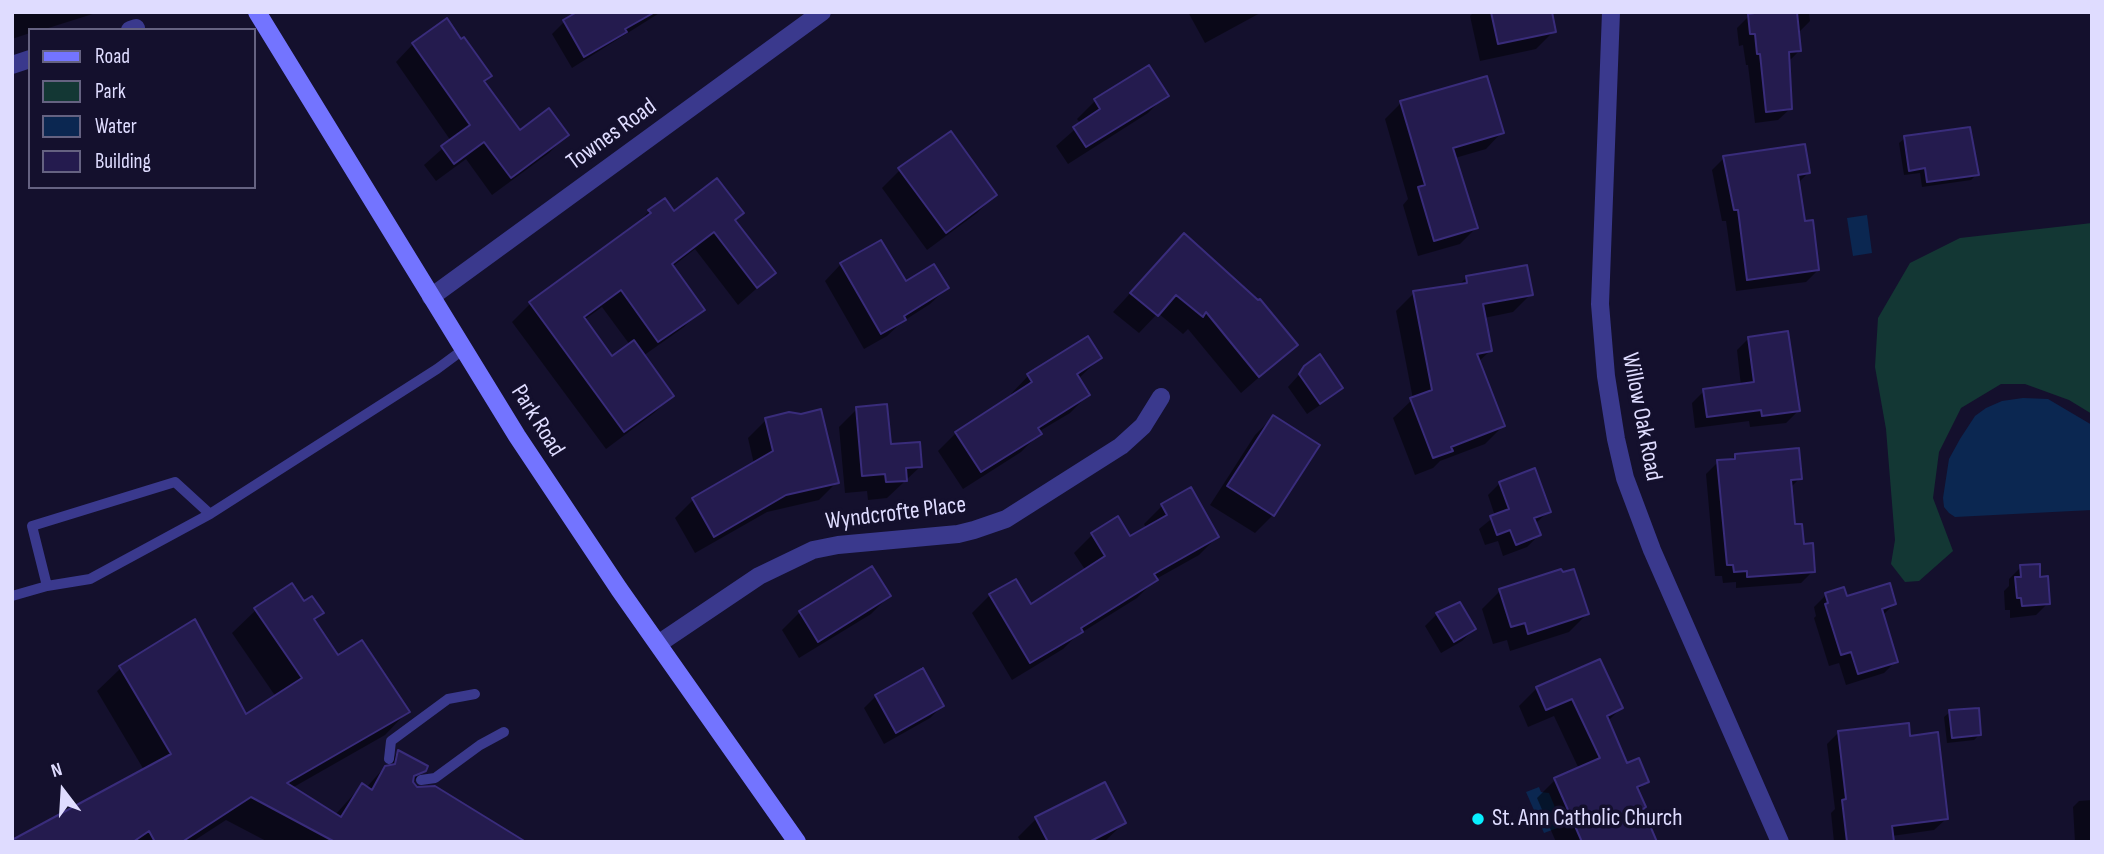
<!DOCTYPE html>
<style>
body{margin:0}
#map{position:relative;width:2104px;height:854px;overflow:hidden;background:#14102d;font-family:"Sofia Sans Condensed",sans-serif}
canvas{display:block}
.frame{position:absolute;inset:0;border:14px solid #dfdcff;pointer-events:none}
.legend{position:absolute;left:28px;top:28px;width:228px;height:161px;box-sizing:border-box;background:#14102d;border:2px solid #656281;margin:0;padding:9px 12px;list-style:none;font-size:21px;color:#dfdcff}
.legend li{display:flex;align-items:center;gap:14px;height:35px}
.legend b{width:35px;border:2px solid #656281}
.north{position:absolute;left:28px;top:756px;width:70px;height:70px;-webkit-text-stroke:5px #14102d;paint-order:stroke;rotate:343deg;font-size:19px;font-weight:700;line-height:28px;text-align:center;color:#dfdcff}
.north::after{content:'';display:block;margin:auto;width:24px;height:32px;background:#dfdcff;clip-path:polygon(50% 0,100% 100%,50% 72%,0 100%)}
</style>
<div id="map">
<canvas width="2104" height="854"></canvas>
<div class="frame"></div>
<ul class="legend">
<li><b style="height:9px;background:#7374ff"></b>Road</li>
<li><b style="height:19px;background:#133734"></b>Park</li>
<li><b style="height:19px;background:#0b2751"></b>Water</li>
<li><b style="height:19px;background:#241b4e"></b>Building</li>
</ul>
<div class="north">N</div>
</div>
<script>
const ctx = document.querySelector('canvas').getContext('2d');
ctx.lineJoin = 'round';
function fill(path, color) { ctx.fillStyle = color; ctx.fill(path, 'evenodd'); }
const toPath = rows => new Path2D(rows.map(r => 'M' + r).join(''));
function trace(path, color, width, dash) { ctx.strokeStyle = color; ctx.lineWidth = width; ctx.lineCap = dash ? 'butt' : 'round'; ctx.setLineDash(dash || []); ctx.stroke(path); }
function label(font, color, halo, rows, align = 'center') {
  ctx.font = font + ' "Sofia Sans Condensed",sans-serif'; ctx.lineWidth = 7; ctx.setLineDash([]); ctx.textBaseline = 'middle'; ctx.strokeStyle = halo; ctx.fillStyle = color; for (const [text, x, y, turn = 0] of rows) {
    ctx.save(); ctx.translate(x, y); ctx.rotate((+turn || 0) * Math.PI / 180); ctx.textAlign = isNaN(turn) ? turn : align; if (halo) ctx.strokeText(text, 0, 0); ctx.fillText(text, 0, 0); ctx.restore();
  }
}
const green = toPath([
 [2092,223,2092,414,2069,400,2025,384,2001,384,1961,408,1939,452,1933,498,1953,551,1919,581,1905,582,1891,564,1895,540,1886,429,1875,367,1878,318,1910,263,1960,238]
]);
const water = toPath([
 [1867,215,1872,253,1853,256,1847,218],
 [2023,398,2048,399,2092,425,2092,510,1955,517,1949,513,1944,507,1943,498,1949,459,1960,439,1975,416,1986,408,2002,401],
 [1539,787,1541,792,1549,793,1563,826,1544,833,1526,792]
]);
const shadow = toPath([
 [12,12,99,12,42,30,30,30,30,33,12,39],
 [580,12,661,12,572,68,552,34,564,22],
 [1188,12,1262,12,1205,43],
 [1474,12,1550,12,1554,31,1536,49,1480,61,1470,16],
 [1747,12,1809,12,1810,21,1797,34,1799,51,1788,62,1791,108,1778,120,1755,123,1748,65,1746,65,1743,45,1739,46,1737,28,1748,17],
 [413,44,482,82,520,132,567,135,549,153,492,195,466,159,436,181,424,165,451,141,396,62],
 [1166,95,1148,113,1068,164,1056,146,1081,124,1077,119,1095,101],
 [1401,103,1502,132,1486,149,1455,158,1476,228,1460,244,1418,256,1403,205,1408,199,1385,119],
 [1905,138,1977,174,1971,180,1922,187,1920,173,1904,175,1899,143],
 [1724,158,1808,173,1798,183,1803,223,1818,270,1806,282,1736,291,1726,221,1722,221,1712,170],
 [900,170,995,195,977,213,927,250,882,188],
 [649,211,733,221,774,273,738,305,695,249,672,267,702,309,684,327,643,356,672,396,654,413,606,449,512,322,530,304,632,229],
 [602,307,630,345,611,358,584,320],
 [1184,235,1296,345,1241,393,1188,329,1183,334,1158,313,1139,333,1113,312],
 [841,264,905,284,947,288,930,304,902,322,887,336,864,349,825,281],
 [1466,278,1531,294,1513,312,1484,318,1490,351,1478,362,1503,426,1485,444,1440,461,1433,468,1415,475,1393,418,1413,399,1396,311,1414,293,1458,286],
 [1749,338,1798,411,1786,423,1750,427,1749,421,1695,428,1692,403,1704,391,1741,386,1737,350],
 [1100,358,1078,379,1088,395,1070,413,1038,432,1039,434,1021,452,963,489,938,451,956,433,1012,397,1011,394,1028,376],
 [1306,367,1341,387,1329,399,1307,414,1288,387],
 [857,409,889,446,921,466,887,498,868,500,867,491,845,493,839,427],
 [1273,417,1273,515,1255,533,1210,505,1255,435],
 [766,420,837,482,819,500,767,512,695,553,675,518,693,500,754,464,748,438],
 [1736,455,1800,478,1790,488,1793,526,1813,571,1801,583,1736,588,1736,582,1723,583,1722,576,1715,576,1706,474,1718,462,1730,461],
 [1500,483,1549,511,1535,524,1539,535,1527,547,1503,556,1498,541,1485,545,1479,529,1495,516,1488,495],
 [1191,489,1217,537,1199,555,1156,579,1137,598,1076,636,1063,649,1012,680,972,613,990,595,1031,606,1086,571,1074,553,1092,535,1117,519,1129,538,1146,528,1144,524,1162,506],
 [2021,567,2039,579,2048,603,2036,615,2010,618,2010,610,2005,610,2004,591,2009,586,2009,579],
 [872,568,889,596,871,614,799,658,782,630,800,612],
 [1560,571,1587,614,1569,632,1510,651,1507,640,1493,644,1482,609,1500,591],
 [1826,595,1894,604,1882,616,1896,661,1884,673,1846,685,1839,663,1829,666,1814,618,1816,616,1814,607],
 [304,604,322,613,313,621,338,657,408,711,385,735,292,788,335,815,362,785,366,788,398,752,424,770,412,783,417,789,512,842,268,842,226,820,192,842,17,842,144,770,97,691,121,668,246,717,276,697,232,633,256,610],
 [1437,614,1474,629,1462,641,1441,653,1425,626],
 [1537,688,1621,708,1607,722,1626,766,1647,781,1637,791,1642,810,1656,842,1556,842,1537,798,1555,780,1579,769,1554,716,1528,727,1519,706],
 [876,696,942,706,930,718,884,744,864,708],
 [1950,712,1979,735,1974,740,1947,743,1944,717],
 [1839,732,1909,738,1946,819,1934,830,1892,836,1892,842,1834,842,1831,813,1835,809,1827,744],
 [2092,800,2092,841,2075,842,2073,807,2079,801],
 [1036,819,1124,823,1104,842,1021,842,1018,837]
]);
const building = toPath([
 [577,12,655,12,625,29,627,32,584,57,563,20,577,12],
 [1491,12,1552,12,1556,32,1498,44,1491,12],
 [1761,12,1797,12,1801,51,1789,52,1792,109,1766,112,1760,54,1757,54,1755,34,1750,34,1748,14,1761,12],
 [447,18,461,39,464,37,492,76,484,81,520,130,549,108,569,135,511,178,484,142,454,164,441,146,470,125,412,43,447,18],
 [1149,65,1169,96,1086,147,1073,127,1100,109,1094,99,1149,65],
 [1487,76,1504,133,1453,148,1478,228,1434,241,1418,187,1425,185,1400,101,1487,76],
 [1970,127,1979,175,1927,182,1925,168,1909,171,1904,136,1970,127],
 [951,131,997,195,946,233,898,168,951,131],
 [1805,144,1810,173,1798,175,1805,221,1813,220,1819,270,1747,280,1738,210,1734,210,1723,156,1805,144],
 [717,178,744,213,735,220,776,273,757,288,714,232,672,264,705,310,658,342,621,290,584,317,612,356,634,340,674,396,624,432,529,302,651,213,648,210,665,198,674,211,717,178],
 [1184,233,1258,300,1260,299,1298,345,1259,377,1206,312,1203,317,1176,295,1158,316,1130,293,1184,233],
 [881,240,906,281,934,264,949,288,904,316,906,320,881,334,840,263,881,240],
 [1527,265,1533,295,1483,304,1492,351,1477,354,1505,426,1451,447,1453,451,1433,458,1410,398,1432,390,1413,291,1467,283,1466,276,1527,265],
 [1788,331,1800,411,1762,416,1761,410,1707,417,1703,389,1754,382,1748,337,1788,331],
 [1088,336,1102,358,1077,374,1090,395,1038,428,1042,434,981,472,955,432,1032,382,1027,374,1088,336],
 [1320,354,1343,388,1320,404,1299,374,1304,366,1320,354],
 [887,404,891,444,920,442,922,467,906,468,907,481,886,482,885,474,862,476,856,407,887,404],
 [821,409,839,483,786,495,714,537,692,498,773,451,765,418,789,412,801,414,821,409],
 [1273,415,1320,445,1274,516,1227,486,1273,415],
 [1799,448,1802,479,1791,480,1795,524,1802,524,1804,544,1813,543,1815,572,1747,577,1747,571,1734,572,1733,565,1727,565,1717,460,1735,459,1735,454,1799,448],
 [1535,468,1551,512,1534,518,1541,535,1516,545,1510,530,1497,535,1490,516,1509,509,1499,482,1535,468],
 [1191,487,1219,537,1154,574,1158,580,1081,628,1083,632,1030,663,989,594,1016,579,1031,604,1105,556,1091,533,1118,516,1130,536,1167,515,1161,504,1191,487],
 [2040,564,2040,577,2048,576,2050,604,2022,606,2021,598,2017,598,2015,577,2021,577,2020,565,2040,564],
 [872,566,891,596,818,642,799,611,872,566],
 [1561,569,1563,572,1574,569,1589,614,1528,634,1525,623,1511,627,1499,589,1561,569],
 [292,583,304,601,312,596,324,613,314,619,338,655,362,640,410,712,287,783,341,817,362,783,372,790,385,766,395,764,398,750,428,766,426,771,414,776,413,782,417,787,435,786,526,842,335,842,251,797,182,842,155,842,149,831,133,842,12,842,12,840,171,754,119,666,195,619,246,714,302,678,254,608,292,583],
 [1890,583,1896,604,1882,609,1898,662,1858,674,1851,652,1841,655,1825,604,1828,603,1825,593,1844,587,1847,596,1890,583],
 [1460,602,1476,629,1454,642,1436,613,1460,602],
 [1600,659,1623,708,1607,716,1627,763,1639,758,1649,782,1637,787,1646,807,1643,809,1657,842,1582,842,1554,778,1600,758,1572,699,1546,710,1536,687,1600,659],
 [923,668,944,706,896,733,875,695,923,668],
 [1979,708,1981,735,1952,738,1949,710,1979,708],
 [1909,723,1910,736,1938,732,1948,819,1892,826,1894,842,1847,842,1842,800,1846,799,1838,731,1909,723],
 [1105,782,1126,823,1089,842,1048,842,1035,817,1105,782]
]);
const lane = toPath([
 [47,586,32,526,175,482,210,514],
 [12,596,47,586,90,579,210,514,437,369,464,349],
 [389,759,391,741,448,699,475,694],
 [421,780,435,778,480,745,504,732]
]);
const street = toPath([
 [1611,12,1600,304,1606,376,1616,439,1625,478,1652,550,1780,842],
 [130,30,136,28],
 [12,65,30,59],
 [431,297,822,12],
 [658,644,759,576,813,550,838,545,958,534,974,530,1006,519,1121,446,1143,426,1161,397]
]);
const secondary = toPath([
 [257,12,517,436,619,589,797,842]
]);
const markers = [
 [1478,819,7,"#08efff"]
];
const streetNames = [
 ["Townes Road",612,135,-36],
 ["Willow Oak Road",1641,417,79],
 ["Park Road",537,421,58],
 ["Wyndcrofte Place",896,514,-7]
];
const poiNames = [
 ["St. Ann Catholic Church",1492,819]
];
fill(green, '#133734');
fill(water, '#0b2751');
fill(shadow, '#0007');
fill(building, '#241b4e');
trace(building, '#392c7b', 2);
trace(lane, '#3a398d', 10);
trace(street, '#3a398d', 18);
trace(secondary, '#7374ff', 18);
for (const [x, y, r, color] of markers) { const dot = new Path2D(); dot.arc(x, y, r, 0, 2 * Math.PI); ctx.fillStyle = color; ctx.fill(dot); trace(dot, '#14102d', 2.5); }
label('24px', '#dfdcff', '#14102d', streetNames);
label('24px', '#dfdcff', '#14102d', poiNames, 'left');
</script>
